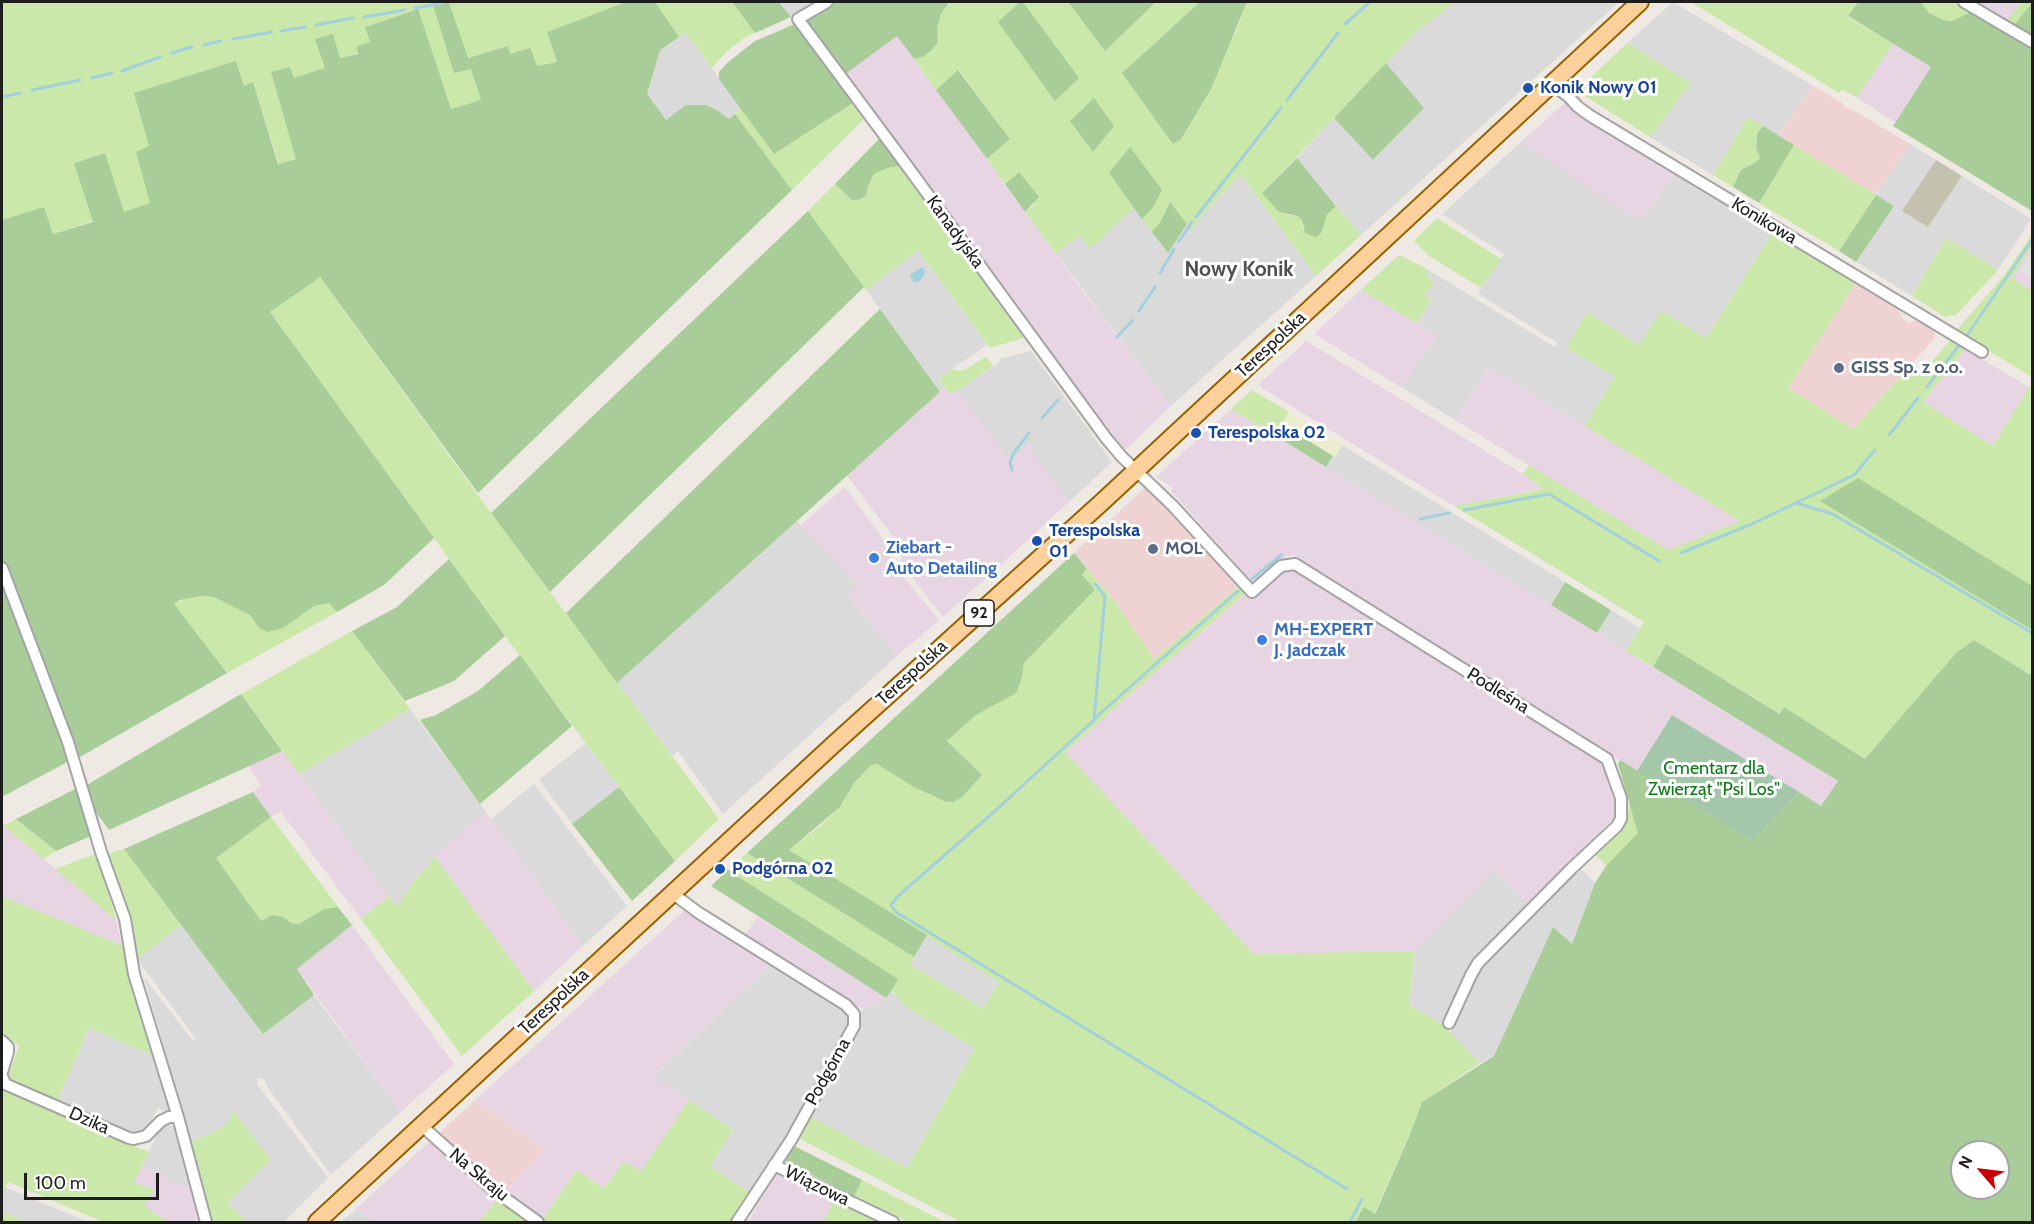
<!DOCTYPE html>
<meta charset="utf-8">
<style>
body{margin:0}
#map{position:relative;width:2034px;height:1224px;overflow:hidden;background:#eeeae3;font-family:Cabin,sans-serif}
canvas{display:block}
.frame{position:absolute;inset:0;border:3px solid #1d1d1d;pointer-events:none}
.north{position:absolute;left:1950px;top:1140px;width:60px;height:60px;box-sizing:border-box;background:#fff;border:2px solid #a5a5a5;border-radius:50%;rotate:298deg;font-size:16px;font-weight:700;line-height:24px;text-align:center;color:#1d1d1d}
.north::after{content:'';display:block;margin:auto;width:21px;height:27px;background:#c80204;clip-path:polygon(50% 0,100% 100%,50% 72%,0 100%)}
.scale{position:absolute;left:24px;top:1173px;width:135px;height:27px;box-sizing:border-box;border:3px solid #1d1d1d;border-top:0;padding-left:8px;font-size:18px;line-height:21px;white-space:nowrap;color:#1d1d1d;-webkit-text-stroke:4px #fff;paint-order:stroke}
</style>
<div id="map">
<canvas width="2034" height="1224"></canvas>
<div class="frame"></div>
<div class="north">N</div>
<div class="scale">100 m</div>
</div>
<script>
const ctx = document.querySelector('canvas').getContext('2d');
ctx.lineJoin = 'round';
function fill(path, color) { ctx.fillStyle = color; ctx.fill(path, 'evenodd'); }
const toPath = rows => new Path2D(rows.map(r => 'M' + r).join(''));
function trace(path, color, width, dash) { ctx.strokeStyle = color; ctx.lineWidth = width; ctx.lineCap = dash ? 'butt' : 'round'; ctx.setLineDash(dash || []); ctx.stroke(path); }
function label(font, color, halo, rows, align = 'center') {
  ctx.font = font + ' Cabin,sans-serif'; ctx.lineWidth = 6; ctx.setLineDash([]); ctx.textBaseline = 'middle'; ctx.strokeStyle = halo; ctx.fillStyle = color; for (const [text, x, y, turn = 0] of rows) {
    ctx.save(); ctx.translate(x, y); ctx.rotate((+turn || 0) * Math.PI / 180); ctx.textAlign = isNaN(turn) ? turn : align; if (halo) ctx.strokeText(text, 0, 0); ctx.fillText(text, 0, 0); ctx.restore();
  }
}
const residential = toPath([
 [779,2,815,2,791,17],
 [1455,2,1619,2,1361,235,1297,158,1334,118,1374,160,1424,108,1386,63,1417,31],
 [1673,2,1812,85,1778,136,1748,118,1713,175,1650,137,1691,83,1627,43],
 [685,32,741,108,729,119,717,110,666,120,646,94,660,50],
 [1525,138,1529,147,1638,219,1645,217,1675,172,1773,232,1706,338,1639,345,1587,312,1615,376,1585,426,1488,367,1455,420,1401,387,1437,336,1416,323,1432,299,1425,296,1427,269,1555,347,1558,343,1478,294,1504,254,1442,214],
 [1910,144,1936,160,1903,211,1928,227,1962,176,2031,219,1998,270,1946,238,1912,296,1856,262,1893,206,1876,195],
 [1241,175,1316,276,1171,406,1056,254,1080,235,1090,248,1134,207,1168,253,1187,224,1191,229,1214,201],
 [918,250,987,345,939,378,945,388,940,392,866,290],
 [1031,351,1112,462,1069,502,1028,445,1012,464,957,391,1000,362,998,359],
 [1342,445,1565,582,1551,605,1326,467,1333,456,1335,457],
 [797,521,858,585,848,595,897,656,723,814,678,751,673,756,617,683],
 [1611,610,1640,628,1626,651,1597,633],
 [410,709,486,812,449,843,435,857,413,883,397,907,299,774],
 [585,743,619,787,572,824,539,780],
 [534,784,627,906,583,946,491,819],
 [1579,866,1595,883,1572,944,1553,927,1494,1056,1480,1063,1450,1033,1481,967],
 [1494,869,1528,903,1473,961,1443,1025,1409,1005,1415,951],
 [181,925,263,1034,314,995,401,1112,331,1175,266,1085,265,1079,258,1078,257,1084,328,1178,284,1222,248,1222,227,1202,233,1111,229,1120,220,1129,191,1142,144,977,193,1041,196,1039,137,959],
 [927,935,1000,982,983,1009,909,963],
 [768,962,848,1012,850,1028,751,1194,710,1166,733,1130,653,1077,767,968],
 [892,990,903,1005,975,1048,907,1168,806,1116,857,1015,864,1009,886,998],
 [89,1028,156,1057,170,1110,166,1112,158,1108,145,1133,138,1136,57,1102],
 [163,1122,175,1128,192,1189,142,1166],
 [2,1186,86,1221,85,1222,27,1222,2,1212],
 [356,1209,377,1222,341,1222]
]);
const commercial = toPath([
 [1812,85,1841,102,1846,108,1853,110,1910,144,1876,195,1778,136],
 [1856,282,1898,307,1901,317,1909,323,1918,320,1934,330,1935,338,1853,429,1788,388],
 [1147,486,1239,586,1154,659,1115,602,1074,553],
 [475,1100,546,1149,504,1192,437,1135]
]);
const industrial = toPath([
 [1973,2,2022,2,2006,21],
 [897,36,1075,281,1171,406,1122,453,844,75],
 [1893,44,1931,67,1895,122,1857,98],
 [1565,103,1675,172,1645,217,1638,219,1612,202,1611,204,1529,147,1525,138],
 [2032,246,2032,291,2012,278],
 [1361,290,1437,336,1401,387,1314,334],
 [1306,341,1523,474,1545,488,1454,506,1262,388,1259,384],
 [1965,349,2029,387,1993,446,1923,402],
 [1488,367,1741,521,1668,550,1455,420],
 [945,388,949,393,957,391,1012,463,1028,444,1069,502,943,617,901,563,901,547,847,476],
 [1231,409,1838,781,1821,806,1672,715,1637,771,1293,555,1285,557,1253,583,1171,491,1173,488,1156,477],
 [845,487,889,547,890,560,939,620,897,656,848,594,858,585,801,525],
 [1293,571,1602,762,1617,810,1614,818,1528,903,1494,869,1415,951,1254,954,1065,752,1245,593,1251,599,1278,574],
 [282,751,389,896,361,919,281,812,271,817,253,792,261,786,248,766],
 [486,812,583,946,534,991,435,857,449,843],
 [2,823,116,920,122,946,2,896],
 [685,910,768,962,767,968,653,1076,689,1100,641,1172,624,1161,604,1188,576,1170,543,1219,504,1192,546,1149,475,1100],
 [757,917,886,998,864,1009,853,1006,744,937],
 [352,925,454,1064,401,1112,297,969],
 [430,1141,498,1199,478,1222,377,1222,356,1209],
 [142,1166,192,1189,200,1217,192,1222,169,1222,144,1206,134,1182],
 [778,1171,836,1198,823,1222,748,1222]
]);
const construction = toPath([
 [1936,160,1962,176,1928,227,1902,211]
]);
const farmland = toPath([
 [1289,412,1342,445,1335,457,1282,424]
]);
const grass = toPath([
 [2,2,432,2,454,72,471,68,482,100,451,109,417,9,365,27,370,43,359,53,340,58,316,39,325,68,293,79,297,158,279,164,253,83,244,86,235,61,149,147,136,152,151,203,124,212,104,153,74,163,93,221,53,234,44,208,2,220],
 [449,2,626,2,547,32,557,62,537,66,510,54,508,46,467,58],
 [655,2,732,2,755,33,744,38,726,52,712,68,685,32,679,37],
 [949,2,1020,2,998,22,1078,78,1023,2,1068,2,1105,51,1156,2,1200,2,1122,73,1235,34,1247,2,1455,2,1417,31,1262,193,1284,214,1298,216,1302,220,1303,230,1321,233,1324,219,1336,206,1361,235,1316,276,1241,175,1214,201,1191,230,1170,202,1161,221,1152,232,1142,219,1152,209,1109,173,1134,207,1090,249,1080,235,1056,254,1025,212,1035,204,1019,172,1005,184,987,159,1010,139,959,70,936,90,914,59,923,57,932,50,938,42,937,28,941,14],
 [1691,2,1858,2,1848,17,1893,44,1857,98,1842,89,1839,93],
 [1921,2,1956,2,1973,11,1952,21,1943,20,1929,14],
 [2022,2,2032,3,2014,25,2006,21],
 [1627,43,1691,83,1650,137,1577,91],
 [853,103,865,118,792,190,735,114,741,108,774,154],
 [1748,117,1763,126,1757,134,1756,148,1760,158,1756,162,1741,170,1733,187,1713,175],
 [1794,145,1876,195,1839,251,1759,203],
 [899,166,1027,337,990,348,918,250,866,290,808,211,835,184,852,200,866,195,869,184,874,174,888,168],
 [1437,218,1501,259,1481,288,1429,256,1414,241],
 [1773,232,1856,282,1788,388,1853,429,1910,366,1921,375,1951,339,1965,349,1923,402,1993,446,2029,387,2032,390,2032,586,1858,479,1820,501,2032,630,2032,676,1974,640,1956,653,1866,759,1784,708,1781,714,1666,644,1653,667,1626,651,1644,622,1454,506,1544,489,1523,474,1529,465,1668,550,1740,521,1585,426,1615,376,1566,348,1587,312,1639,345,1661,311,1706,338],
 [2032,234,2032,246,2012,278,2032,291,2032,377,1956,331,2005,274],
 [1946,238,1998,270,1956,315,1945,317,1912,296],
 [1399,255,1427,269,1428,278,1434,282,1425,296,1432,299,1416,323,1361,290],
 [319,276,491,513,719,819,675,861,505,636,270,312],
 [986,357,993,366,957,391,949,393,945,388,939,378,953,369,960,371,964,370],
 [1252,390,1289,412,1274,435,1231,409],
 [1087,569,1115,602,1154,659,1239,586,1245,593,1065,752,1254,954,1415,951,1409,1005,1443,1025,1480,1063,1422,1102,1409,1137,1374,1214,1364,1207,1355,1222,961,1222,800,1139,800,1135,811,1117,907,1168,975,1048,903,1005,892,990,898,979,728,870,747,853,914,957,910,964,983,1009,999,982,789,850,820,826,840,807,854,783,871,765,877,764,935,798,978,779,982,775,947,741,976,715,994,704,1022,677,1024,663,1095,591,1082,573],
 [200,596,214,597,232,605,250,615,259,628,283,627,314,606,329,603,337,612,227,673,174,604,189,597],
 [352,631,410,709,299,774,241,694],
 [1630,803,1639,833,1606,866,1593,852,1624,825],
 [271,817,338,907,324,909,299,924,291,923,283,917,268,917,261,921,215,858],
 [16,819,56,851,43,859,4,826],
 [124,849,181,925,137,959,107,854],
 [98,853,116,920,55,869],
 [435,857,534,991,462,1056,361,919,389,896,397,907,413,883],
 [2,896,128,948,131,986,156,1057,89,1028,57,1102,10,1081,8,1076,19,1046,2,1035],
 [2,1090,149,1152,134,1182,154,1190,144,1206,169,1222,103,1222,9,1182,5,1187,2,1186],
 [689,1100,733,1130,710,1166,751,1194,734,1222,548,1222,543,1219,576,1170,604,1188,624,1161,641,1171],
 [234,1111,271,1160,227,1202,248,1222,212,1222,191,1142,220,1129,229,1120],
 [862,1180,945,1222,908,1222,854,1196],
 [836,1198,885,1222,823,1222],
 [498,1199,529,1222,478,1222],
 [2,1212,27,1222,2,1222]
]);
const forest = toPath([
 [432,2,449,2,468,58,508,46,510,54,530,48,537,66,557,62,547,32,626,2,655,2,679,37,660,50,647,94,666,120,686,105,706,105,717,110,729,119,735,114,792,190,478,493,320,277,270,312,434,538,384,585,337,612,329,603,314,606,283,628,268,632,259,628,250,615,214,597,200,596,180,600,174,604,227,673,80,757,2,559,2,220,44,207,53,234,93,222,74,163,105,153,124,212,150,203,136,152,149,146,134,93,236,61,244,86,253,82,278,164,296,159,271,72,290,67,294,78,325,68,315,39,333,34,340,58,358,54,357,46,370,42,365,27,418,9,451,109,481,100,471,69,454,73],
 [732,2,779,2,791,17,755,33],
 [836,2,949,2,941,14,937,28,938,42,932,50,923,57,914,59,897,36,844,75,805,20],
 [1020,2,1023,2,1079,78,1055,101,998,22],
 [1068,2,1156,2,1105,51],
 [1200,2,1247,2,1211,89,1181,139,1173,144,1122,73],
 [1858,2,1921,2,1929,13,1943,20,1952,21,1973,11,2032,46,2032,211,1893,126,1931,67,1848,16],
 [2032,3,2032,37,2014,25],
 [795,24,853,103,774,154,719,79,719,72,727,63,755,41],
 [1386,63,1424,108,1373,160,1334,118],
 [958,70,1010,139,987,159,936,90],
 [1094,98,1114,126,1093,152,1070,121],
 [1763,126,1794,145,1759,203,1733,187,1741,170,1756,162,1760,158,1756,148,1757,134],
 [880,138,899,166,888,168,874,174,869,184,866,195,861,199,852,200,835,184],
 [1130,147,1162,190,1152,209,1142,219,1109,173],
 [1297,158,1336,206,1327,215,1321,233,1316,237,1305,233,1302,220,1298,216,1279,212,1262,193],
 [1019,172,1039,197,1025,212,1005,184],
 [1876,195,1894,206,1856,262,1839,251],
 [1170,202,1187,224,1168,253,1152,232,1161,221],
 [808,211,864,287,550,592,491,513],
 [880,309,940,392,617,683,566,613],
 [1282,424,1333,456,1326,467,1274,435],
 [1858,478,2032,586,2032,630,1820,501],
 [1074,553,1087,569,1082,574,1095,590,1024,663,1022,677,1016,693,976,715,947,741,982,775,962,797,953,802,946,802,914,787,877,764,871,765,854,783,840,807,789,850,927,935,914,957,747,853],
 [449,559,505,636,454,681,405,701,352,631,397,607],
 [2,582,71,760,2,797],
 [1565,582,1611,610,1597,633,1551,605],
 [1974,640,2032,676,2032,1222,1355,1222,1364,1207,1375,1214,1409,1137,1422,1102,1494,1056,1553,927,1572,944,1595,883,1606,866,1638,833,1618,764,1620,760,1753,841,1799,792,1821,806,1838,781,1653,667,1666,644,1780,714,1784,707,1865,759,1956,653],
 [1962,1152,1998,1152,1998,1188,1962,1188],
 [520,655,572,726,480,804,420,720,436,715,478,691],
 [241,694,282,751,109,830,89,803,85,786],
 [79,787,93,835,56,851,16,819],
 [619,787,675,861,632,901,572,824],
 [253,792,271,817,216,858,261,921,272,915,283,917,291,923,299,924,324,909,338,907,352,925,297,969,314,995,263,1034,124,849],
 [728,870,898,979,892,990,886,998,711,886],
 [794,1146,862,1180,854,1196,785,1161]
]);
const cemetery = toPath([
 [1672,715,1799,792,1753,841,1637,771]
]);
const parking = toPath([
 [2032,250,2032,276,2031,278,2020,271]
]);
const water = toPath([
 [922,267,925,270,924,276,919,281,913,282,910,275]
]);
const stream = toPath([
 [415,8,443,3],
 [364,17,405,10],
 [1345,24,1370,2],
 [316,25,353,18],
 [281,31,305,27],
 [233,39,272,32],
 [204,45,221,41],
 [171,53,192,47],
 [122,71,160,57],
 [92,78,112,73],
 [32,90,80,80],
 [2,97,20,93],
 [1287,100,1338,33],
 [1196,217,1281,108],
 [1179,241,1192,222],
 [1160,273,1174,249],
 [1139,311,1155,287],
 [1117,337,1133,320],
 [1966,337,2032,240],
 [1927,387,1960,344],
 [1042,418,1058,400],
 [1889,435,1918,398],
 [1012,470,1010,462,1013,454,1029,433],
 [1796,503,1833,514,2032,633],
 [1464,510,1549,494,1659,561],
 [1420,519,1449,513],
 [1681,553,1752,524,1854,475,1875,450],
 [1252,579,1281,555],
 [1095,584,1105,596,1094,720,995,811,897,897,891,905,896,912,1347,1189],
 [1094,719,1238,591],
 [1350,1222,1362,1199]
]);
const minor = toPath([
 [827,2,798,19,902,159,1106,438,1122,457,1173,506,1252,592,1281,566,1295,564,1607,759,1621,798,1621,819,1617,826,1572,868,1478,963,1471,975,1449,1023],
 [1964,2,2032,42],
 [1551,84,1568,96,1577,106,1589,115,1982,352],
 [2,568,68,742,101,852,125,919,134,974,178,1117,206,1222],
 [672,893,699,913,846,1005,854,1014,854,1026,791,1140,737,1222],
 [2,1041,8,1047,8,1052,2,1072],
 [2,1076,5,1084,129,1138,134,1139,146,1136,161,1121,169,1117,178,1117],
 [421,1125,491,1188,538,1222],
 [774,1165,893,1222]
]);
const primary = toPath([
 [317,1222,834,744,1101,503,1640,2]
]);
const markers = [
 [1528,88,6,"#1a4fb4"],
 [1839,368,6,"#5c6f8a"],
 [1196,433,6,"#1a4fb4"],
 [1037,541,6,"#1a4fb4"],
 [1153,549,6,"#5c6f8a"],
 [874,558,6,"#3f7fe0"],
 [1262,640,6,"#3f7fe0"],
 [720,869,6,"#1a4fb4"]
];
const shields = [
 [979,613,30]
];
const shieldNames = [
 ["92",979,613]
];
const transitNames = [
 ["Konik Nowy 01",1540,88],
 ["Terespolska 02",1208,433],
 ["Terespolska",1049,531],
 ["01",1049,552],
 ["Podgórna 02",732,869]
];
const streetNames = [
 ["Konikowa",1764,221,31],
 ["Kanadyjska",955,232,54],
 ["Terespolska",1271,345,-43],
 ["Terespolska",912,673,-42],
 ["Podleśna",1498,691,32],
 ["Terespolska",554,1002,-43],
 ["Podgórna",828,1072,-61],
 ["Dzika",89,1121,24],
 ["Na Skraju",479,1175,40],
 ["Wiązowa",817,1186,26]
];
const serviceNames = [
 ["GISS Sp. z o.o.",1851,368],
 ["MOL",1165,549]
];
const shopNames = [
 ["Ziebart -",886,548],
 ["Auto Detailing",886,569],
 ["MH-EXPERT",1274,630],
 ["J. Jadczak",1274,651]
];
const parkNames = [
 ["Cmentarz dla",1714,769],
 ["Zwierząt \"Psi Los\"",1714,790]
];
const quarterNames = [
 ["Nowy Konik",1239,270]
];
fill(residential, '#dbdada');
fill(commercial, '#efd3d2');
fill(industrial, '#e7d5e4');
fill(construction, '#c3c2af');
fill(farmland, '#ebedce');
fill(grass, '#c9e8a9');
fill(forest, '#a8cd98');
fill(cemetery, '#a4c7a9');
fill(parking, '#e1e1e1');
fill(water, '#a3d0dc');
trace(stream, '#a3d0dc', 3);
trace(minor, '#a4a4a4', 14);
trace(primary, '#956201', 20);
trace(minor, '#fff', 10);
trace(primary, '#fbd09b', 16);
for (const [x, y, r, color] of markers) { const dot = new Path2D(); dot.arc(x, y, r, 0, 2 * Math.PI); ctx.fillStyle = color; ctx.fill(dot); trace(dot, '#fff', 2); }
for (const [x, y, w] of shields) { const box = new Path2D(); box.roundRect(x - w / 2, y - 13, w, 26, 4.5); ctx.fillStyle = '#fff'; ctx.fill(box); trace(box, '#1d1d1d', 1.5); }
label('bold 16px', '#1d1d1d', null, shieldNames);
label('bold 18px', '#164399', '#fff', transitNames, 'left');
label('18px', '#1d1d1d', '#fff', streetNames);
label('bold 18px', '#4e5e75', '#fff', serviceNames, 'left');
label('bold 18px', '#366cbe', '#fff', shopNames, 'left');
label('18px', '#0c7a14', '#fff', parkNames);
label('bold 21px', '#505050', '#fff', quarterNames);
</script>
